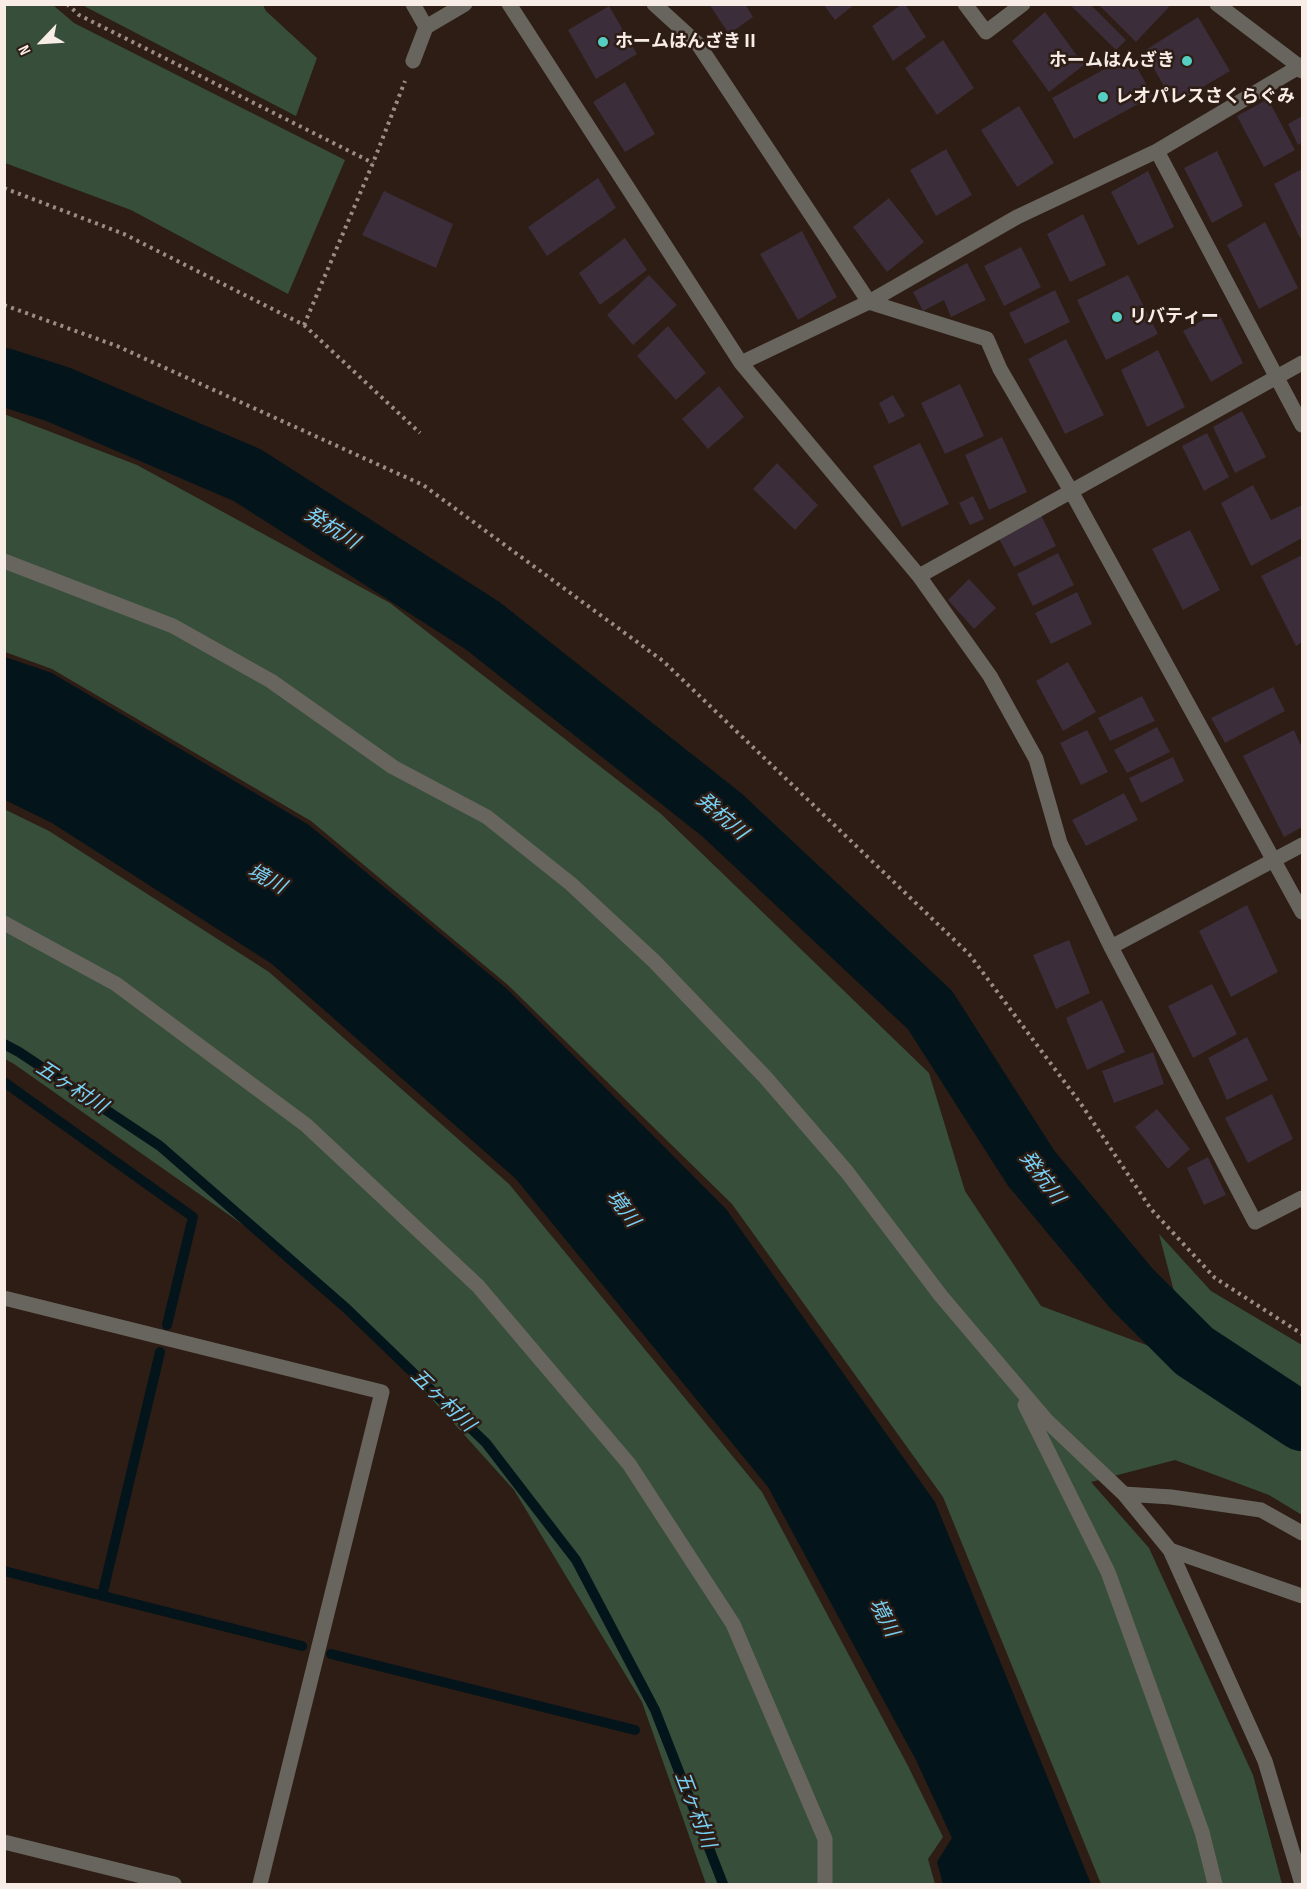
<!DOCTYPE html>
<meta charset="utf-8">
<style>
body{margin:0}
#map{position:relative;width:1307px;height:1889px;overflow:hidden;background:#2d1d15;font-family:"Sofia Sans Condensed",sans-serif}
canvas{display:block}
.frame{position:absolute;inset:0;border:6px solid #f8ece7;pointer-events:none}
.north{position:absolute;left:12px;top:12px;width:60px;height:60px;-webkit-text-stroke:4px #2d1d15;paint-order:stroke;rotate:245deg;font-size:16px;font-weight:700;line-height:24px;text-align:center;color:#f8ece7}
.north::after{content:'';display:block;margin:auto;width:21px;height:27px;background:#f8ece7;clip-path:polygon(50% 0,100% 100%,50% 72%,0 100%)}
</style>
<div id="map">
<canvas width="1307" height="1889"></canvas>
<div class="frame"></div>
<div class="north">N</div>
</div>
<script>
const ctx = document.querySelector('canvas').getContext('2d');
ctx.lineJoin = 'round';
function fill(path, color) { ctx.fillStyle = color; ctx.fill(path, 'evenodd'); }
const toPath = rows => new Path2D(rows.map(r => 'M' + r).join(''));
function trace(path, color, width, dash) { ctx.strokeStyle = color; ctx.lineWidth = width; ctx.lineCap = dash ? 'butt' : 'round'; ctx.setLineDash(dash || []); ctx.stroke(path); }
function label(font, color, halo, rows, align = 'center') {
  ctx.font = font + ' "Sofia Sans Condensed","Noto Sans JP",sans-serif'; ctx.lineWidth = 5; ctx.setLineDash([]); ctx.textBaseline = 'middle'; ctx.strokeStyle = halo; ctx.fillStyle = color; for (const [text, x, y, turn = 0] of rows) {
    ctx.save(); ctx.translate(x, y); ctx.rotate((+turn || 0) * Math.PI / 180); ctx.textAlign = isNaN(turn) ? turn : align; if (halo) ctx.strokeText(text, 0, 0); ctx.fillText(text, 0, 0); ctx.restore();
  }
}
const green = toPath([
 [4,5,53,5,74,23,345,160,288,294,131,210,5,163],
 [82,5,263,5,266,11,317,58,296,116],
 [4,414,137,465,390,603,660,813,929,1073,965,1191,1041,1306,1149,1346,1302,1447,1302,1515,1269,1495,1175,1460,1091,1482,1149,1548,1253,1775,1282,1884,1101,1884,943,1497,732,1204,508,985,311,821,52,669,5,652],
 [4,809,49,831,269,972,509,1184,762,1492,908,1766,943,1837,928,1859,935,1884,706,1884,642,1702,514,1490,383,1345,249,1229,14,1064,5,1059],
 [1159,1234,1211,1291,1302,1345,1302,1401,1182,1322]
]);
const water = toPath([
 [5,657,52,673,309,825,506,988,726,1209,935,1502,1091,1884,943,1884,937,1862,952,1838,916,1760,768,1487,516,1179,272,964,52,823,5,800]
]);
const stream = toPath([
 [4,1044,19,1052,160,1146,346,1308,486,1443,576,1560,655,1710,723,1884],
 [4,1082,193,1217,167,1325],
 [4,1571,302,1646],
 [102,1596,160,1352],
 [331,1654,635,1730]
]);
const river = toPath([
 [4,377,57,394,247,475,483,626,722,815,930,1010,1031,1168,1131,1288,1194,1351,1302,1422]
]);
const building = toPath([
 [709,4,745,4,753,17,729,34],
 [823,4,855,4,835,20],
 [902,4,905,4,926,37,893,61,872,26],
 [1069,4,1090,4,1126,40,1116,50],
 [1098,4,1166,4,1169,7,1136,42],
 [609,6,637,54,596,79,568,30],
 [1045,12,1084,65,1049,92,1012,41],
 [1198,17,1230,71,1174,104,1144,51],
 [943,40,974,88,937,115,905,68],
 [1130,55,1153,96,1074,139,1052,98],
 [625,82,655,134,625,152,593,102],
 [1268,99,1295,150,1264,167,1237,116],
 [1019,106,1054,163,1017,187,981,130],
 [1302,116,1302,143,1298,145,1288,124],
 [946,149,972,195,936,216,910,170],
 [1217,151,1243,206,1212,223,1184,168],
 [1302,169,1302,237,1300,238,1274,184],
 [1148,171,1174,227,1138,245,1111,192],
 [598,178,616,208,547,256,528,227],
 [384,191,453,224,436,268,362,235],
 [889,198,924,242,887,272,853,227],
 [1083,214,1106,265,1070,282,1047,234],
 [1265,222,1298,288,1259,309,1227,245],
 [802,231,837,297,798,320,760,254],
 [625,238,647,270,600,305,579,273],
 [1021,247,1041,287,1004,306,984,266],
 [967,263,986,300,951,317,944,300,923,311,913,292],
 [649,275,677,305,633,345,607,315],
 [1128,275,1158,334,1106,360,1077,300],
 [1055,290,1070,322,1025,344,1009,313],
 [1218,312,1243,363,1211,382,1183,331],
 [668,326,706,373,676,400,637,356],
 [1066,339,1104,415,1065,434,1028,359],
 [1158,350,1185,407,1147,427,1121,370],
 [960,384,984,436,945,454,921,403],
 [719,386,744,417,708,449,682,419],
 [893,395,905,416,889,424,879,403],
 [1242,411,1266,457,1235,473,1213,427],
 [1207,433,1229,477,1204,491,1182,446],
 [1002,437,1027,492,989,510,965,455],
 [920,443,949,504,902,527,873,466],
 [777,463,818,505,795,530,753,489],
 [1253,485,1271,520,1302,505,1302,538,1251,566,1221,503],
 [973,496,984,519,970,525,959,503],
 [1041,515,1056,546,1014,567,998,537],
 [1190,530,1220,590,1183,610,1152,549],
 [1058,553,1074,585,1033,606,1017,574],
 [1302,555,1302,642,1296,646,1261,576],
 [969,579,996,608,974,629,948,600],
 [1077,592,1092,624,1051,644,1035,613],
 [1068,662,1096,712,1063,731,1036,681],
 [1273,687,1285,711,1225,743,1211,718],
 [1142,696,1155,721,1110,741,1098,718],
 [1157,727,1170,752,1127,773,1114,750],
 [1087,730,1108,772,1081,785,1060,743],
 [1294,730,1302,748,1302,827,1284,837,1243,756],
 [1173,757,1184,781,1141,803,1129,778],
 [1124,793,1138,820,1086,846,1072,820],
 [1247,905,1278,972,1231,997,1199,931],
 [1069,940,1090,993,1056,1009,1033,955],
 [1212,984,1237,1034,1193,1058,1168,1006],
 [1102,1000,1125,1052,1087,1070,1066,1018],
 [1247,1037,1268,1080,1227,1100,1208,1058],
 [1153,1052,1164,1084,1114,1103,1102,1071],
 [1272,1094,1293,1139,1248,1163,1225,1118],
 [1157,1109,1190,1149,1168,1169,1135,1127],
 [1208,1157,1226,1195,1204,1205,1187,1168]
]);
const path = toPath([
 [67,4,79,15,373,163],
 [4,188,124,234,304,325,373,163,405,81],
 [4,305,117,346,423,485,663,661,969,954,1081,1104,1151,1209,1215,1278,1302,1334],
 [304,325,420,433]
]);
const street = toPath([
 [413,4,426,27,465,4],
 [509,4,741,363,869,302,1017,217,1157,151,1302,65],
 [654,4,698,44,869,302,987,339,1000,369,1071,491,1302,912],
 [965,4,986,32,1023,4],
 [1217,4,1300,67,1302,71],
 [413,61,426,27],
 [1157,151,1302,425],
 [741,363,919,576,1302,363],
 [4,561,173,626,271,681,393,767,487,817,571,884,654,961,766,1078,847,1172,941,1296,1047,1421,1124,1494,1171,1497,1261,1510,1302,1533],
 [919,576,990,676,1036,759,1060,843,1111,947,1302,845],
 [4,923,116,984,306,1125,478,1286,629,1464,733,1624,825,1839,825,1884],
 [1111,947,1255,1222,1302,1198],
 [4,1298,382,1392,260,1884],
 [1025,1405,1108,1572,1202,1832,1215,1884],
 [1124,1494,1170,1550],
 [4,1842,174,1884],
 [1302,1884,1265,1761,1170,1550,1302,1596]
]);
const markers = [
 [603,42,6,"#56cec3"],
 [1187,61,6,"#56cec3"],
 [1103,97,6,"#56cec3"],
 [1117,317,6,"#56cec3"]
];
const poiNames = [
 ["ホームはんざきⅡ",615,42],
 ["ホームはんざき",1175,61,"right"],
 ["レオパレスさくらぐみ",1115,97],
 ["リバティー",1129,317]
];
const waterNames = [
 ["発杭川",331,529,32],
 ["発杭川",721,817,41],
 ["境川",266,880,28],
 ["五ヶ村川",71,1088,33],
 ["発杭川",1041,1178,53],
 ["境川",622,1209,53],
 ["五ヶ村川",442,1401,44],
 ["境川",883,1618,62],
 ["五ヶ村川",694,1810,69]
];
fill(green, '#364e3a');
fill(water, '#03141b');
trace(stream, '#03141b', 10);
trace(river, '#03141b', 58);
fill(building, '#3b2d39');
trace(path, '#9b8d86', 4, [3, 4.5]);
trace(street, '#68655e', 15);
for (const [x, y, r, color] of markers) { const dot = new Path2D(); dot.arc(x, y, r, 0, 2 * Math.PI); ctx.fillStyle = color; ctx.fill(dot); trace(dot, '#2d1d15', 2); }
label('bold 18px', '#f8ece7', '#2d1d15', poiNames, 'left');
label('italic 20px', '#78d2f6', '#2d1d15', waterNames);
</script>
